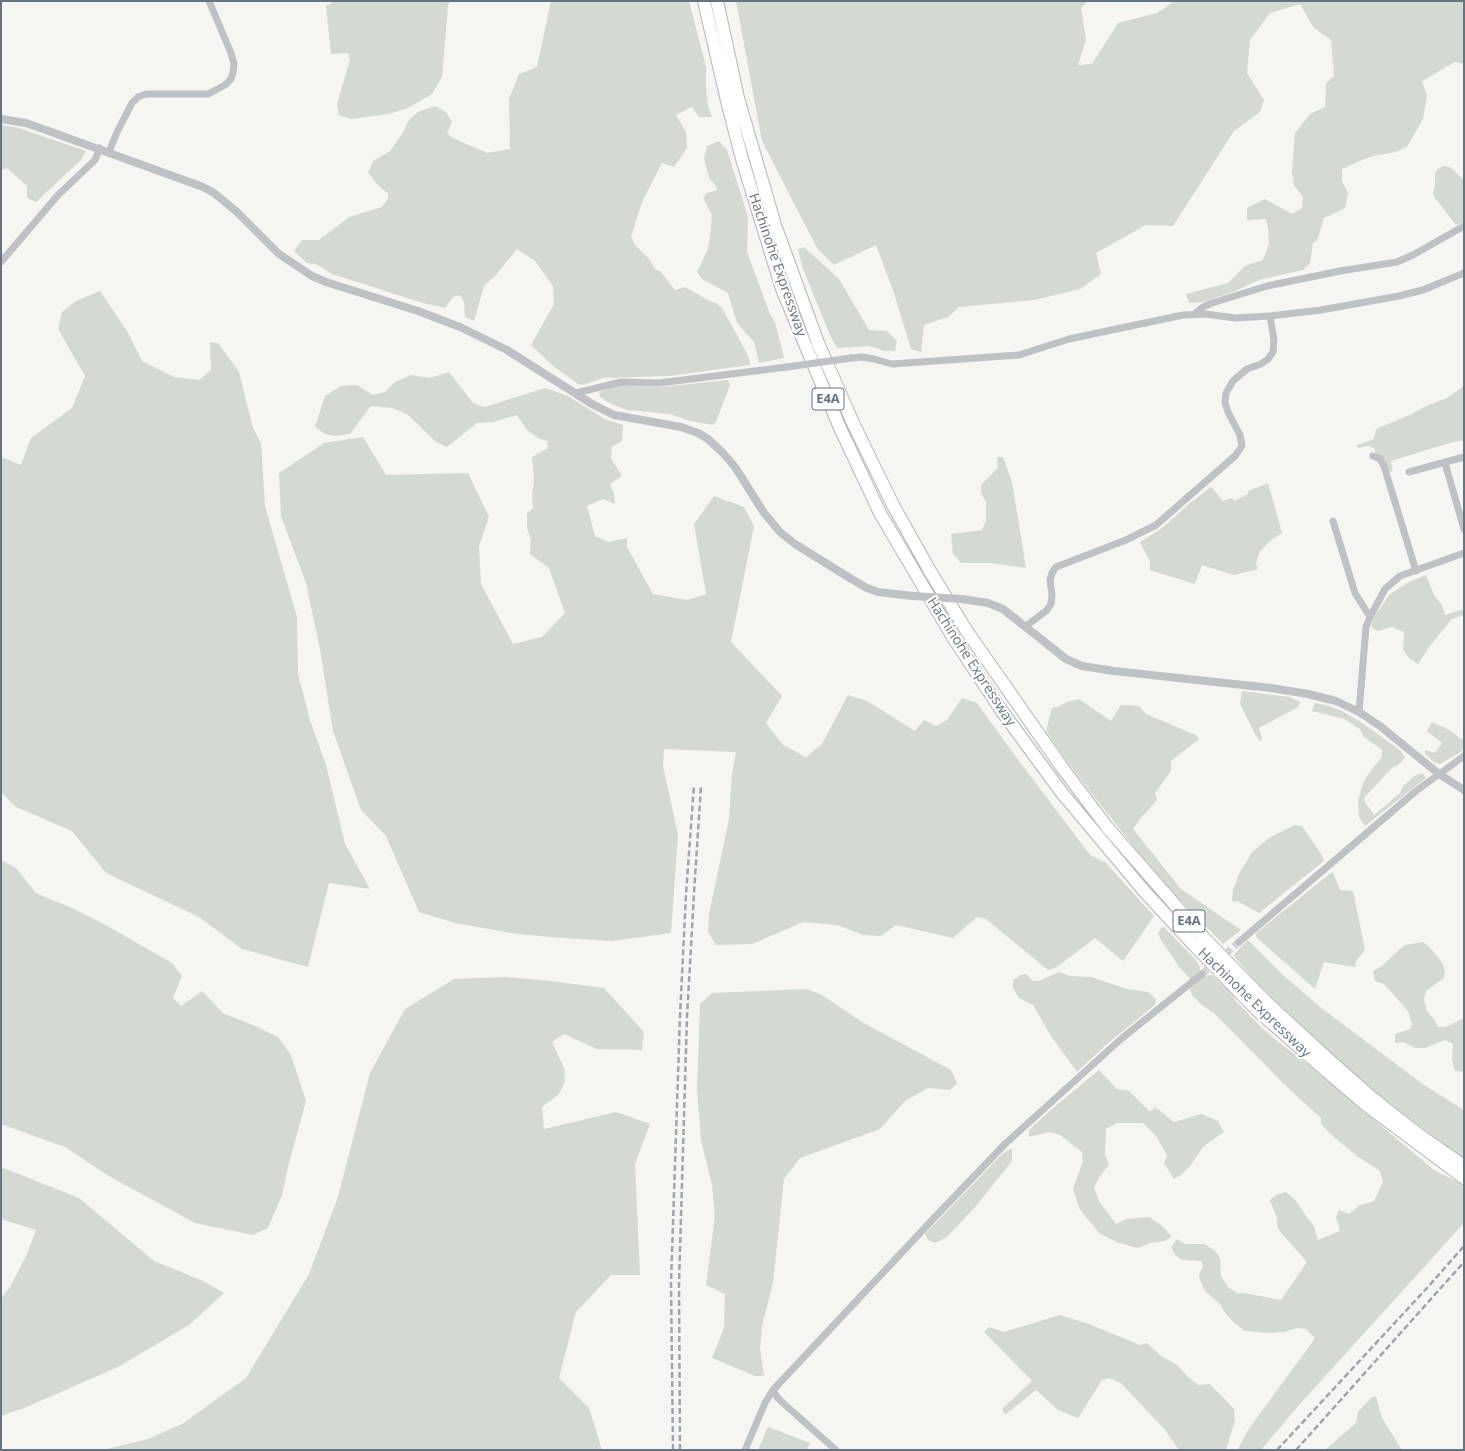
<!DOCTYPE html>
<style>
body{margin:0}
#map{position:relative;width:1465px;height:1451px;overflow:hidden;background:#f5f5f1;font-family:"Open Sans",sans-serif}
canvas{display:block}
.frame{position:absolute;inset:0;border:2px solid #657481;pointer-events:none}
</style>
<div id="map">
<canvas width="1465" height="1451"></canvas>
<div class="frame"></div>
</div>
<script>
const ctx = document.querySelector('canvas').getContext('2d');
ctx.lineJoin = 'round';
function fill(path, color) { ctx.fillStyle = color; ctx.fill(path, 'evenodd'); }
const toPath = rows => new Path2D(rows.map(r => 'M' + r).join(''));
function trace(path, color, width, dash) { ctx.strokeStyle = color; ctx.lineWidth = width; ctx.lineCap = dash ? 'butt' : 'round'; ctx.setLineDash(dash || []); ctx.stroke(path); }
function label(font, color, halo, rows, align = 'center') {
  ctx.font = font + ' "Open Sans",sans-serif'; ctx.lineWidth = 4; ctx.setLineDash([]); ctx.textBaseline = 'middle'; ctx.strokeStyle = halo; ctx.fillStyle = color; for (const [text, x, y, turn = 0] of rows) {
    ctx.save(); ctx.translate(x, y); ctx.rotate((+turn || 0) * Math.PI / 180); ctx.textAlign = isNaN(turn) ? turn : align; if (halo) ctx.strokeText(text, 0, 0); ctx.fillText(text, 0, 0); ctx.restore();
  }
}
const green = toPath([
 [334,1,451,1,448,5,442,77,432,94,408,108,389,114,351,119,339,115,337,105,350,59,348,53,331,54,326,6],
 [551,1,689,1,706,67,706,88,708,105,712,117,699,117,692,107,676,115,686,132,687,148,674,167,662,163,642,202,631,237,635,245,649,259,655,269,661,272,675,290,685,287,706,299,717,304,722,308,744,348,750,361,750,365,669,376,603,378,584,385,578,384,553,366,531,345,554,304,553,286,535,261,517,249,496,275,484,286,474,321,465,317,464,302,460,295,453,297,445,308,423,303,332,274,316,264,307,263,294,251,302,240,319,240,349,217,382,207,388,199,388,194,376,183,368,172,373,161,390,151,402,134,409,120,418,112,435,106,446,112,452,122,447,134,455,139,487,153,510,149,509,99,519,74,537,67],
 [736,1,1088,1,1081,8,1086,40,1078,65,1092,64,1118,23,1157,13,1175,1,1464,1,1464,64,1455,62,1422,81,1427,96,1423,119,1407,147,1396,152,1373,156,1355,163,1342,169,1342,181,1348,193,1345,208,1324,218,1317,241,1313,243,1310,263,1303,270,1259,280,1233,292,1203,302,1189,303,1186,294,1228,283,1245,266,1263,260,1269,244,1268,229,1266,219,1247,220,1247,208,1265,199,1292,214,1302,208,1303,197,1294,185,1292,172,1295,133,1310,114,1325,107,1326,83,1334,76,1331,40,1314,28,1300,4,1270,13,1250,40,1247,73,1264,100,1260,112,1234,131,1173,226,1146,225,1096,253,1101,274,1080,289,1035,300,959,307,948,317,924,325,921,352,911,349,894,293,876,245,834,265,817,248,762,141],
 [1,125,19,128,86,151,81,160,36,202,27,198,27,186,7,168,1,170],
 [719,141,727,150,748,217,747,252,770,314,775,322,784,358,759,363,754,342,737,323,728,293,702,279,697,272,708,249,710,237,712,215,703,198,707,193,717,190,716,186,709,178,704,158,707,146],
 [1443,166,1450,167,1464,180,1464,222,1456,225,1435,198,1433,193,1435,185,1435,173,1438,169],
 [804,247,839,279,869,330,887,331,897,341,895,351,885,351,869,346,837,348,830,335,803,269,798,249],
 [100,291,127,331,142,361,174,377,199,380,211,370,210,342,218,343,239,372,253,428,261,443,265,506,297,617,298,674,310,720,326,765,345,844,370,889,329,883,308,967,242,949,199,917,106,873,72,831,16,807,1,792,1,457,21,465,31,438,72,408,85,376,58,329,62,312,76,301],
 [449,372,473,403,485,407,545,388,568,396,605,419,623,425,622,441,612,447,611,458,622,476,610,484,614,494,615,504,603,499,587,506,595,536,609,542,627,538,627,547,653,594,687,600,706,594,694,524,714,496,744,507,754,526,731,642,782,696,766,723,783,745,806,757,822,744,848,695,867,701,915,731,924,720,936,726,947,720,962,698,977,703,1013,753,1090,855,1105,862,1154,916,1123,961,1095,938,1057,967,1048,970,986,919,977,917,953,938,896,925,881,936,863,935,837,925,803,922,752,944,716,945,708,932,709,914,729,819,732,774,736,752,664,749,663,766,678,835,671,933,612,941,563,938,517,934,455,923,419,912,386,836,361,810,333,731,320,649,306,583,281,516,279,473,324,443,363,437,386,475,468,473,489,517,479,546,481,584,513,644,542,637,565,613,549,568,530,554,531,540,527,528,527,513,533,508,532,496,534,480,532,457,548,448,547,441,538,438,527,430,517,415,493,422,477,423,447,447,436,442,407,414,392,408,371,406,350,434,335,436,325,434,315,427,325,396,341,386,357,385,373,395,385,392,395,382,411,375,430,378],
 [728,380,730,385,716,422,713,425,690,421,670,414,627,410,611,404,600,397,599,392,619,385,632,386,660,387],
 [1464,386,1464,440,1453,442,1391,461,1393,471,1390,472,1376,454,1374,448,1368,446,1358,448,1357,445,1374,439,1376,429,1412,414,1426,406,1447,398],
 [997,457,1003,457,1012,482,1026,568,991,563,961,563,953,554,951,534,982,530,986,521,986,502,981,493,981,485,998,468],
 [1268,483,1282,533,1271,540,1260,551,1256,563,1258,569,1234,575,1202,565,1195,584,1150,570,1150,562,1140,542,1162,528,1190,503,1211,487,1223,501,1232,498,1234,501,1248,494,1248,491],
 [1426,575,1434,595,1442,605,1445,615,1464,609,1464,615,1452,619,1429,647,1418,664,1409,658,1403,650,1404,632,1392,627,1378,631,1371,627,1374,617,1390,594,1409,582],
 [1242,691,1290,697,1300,702,1298,707,1259,728,1262,739,1261,741,1256,736,1240,704],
 [1079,699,1111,721,1121,705,1139,706,1146,714,1196,735,1199,739,1171,761,1171,771,1155,793,1157,800,1140,819,1133,829,1181,889,1241,930,1223,944,1175,895,1136,850,1065,759,1046,731,1052,708,1058,707,1067,702],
 [1315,703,1326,705,1340,710,1361,722,1401,751,1405,758,1398,765,1393,767,1364,798,1365,802,1374,815,1400,793,1403,786,1416,775,1423,773,1426,778,1365,826,1359,817,1358,801,1363,783,1369,773,1382,757,1382,750,1364,737,1360,729,1344,719,1312,711],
 [1432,722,1449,730,1464,741,1464,747,1461,752,1440,764,1434,762,1425,754,1425,750,1435,753,1442,743,1427,731],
 [1295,825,1302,826,1321,854,1324,861,1259,913,1239,902,1232,901,1233,890,1239,874,1252,852,1269,838],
 [1,860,16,868,36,893,72,908,102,923,172,963,182,976,173,998,181,1006,202,991,224,1014,253,1025,278,1037,291,1055,306,1101,289,1163,282,1195,268,1228,253,1235,195,1223,107,1175,65,1147,1,1124],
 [1332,872,1334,875,1340,890,1353,891,1365,950,1356,961,1355,967,1324,962,1315,989,1256,937,1256,933],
 [1164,927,1195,959,1200,967,1200,971,1205,976,1212,975,1232,993,1236,1001,1258,1024,1271,1036,1311,1067,1434,1170,1464,1185,1464,1223,1299,1405,1261,1450,1238,1449,1248,1430,1314,1340,1314,1337,1306,1329,1298,1328,1284,1332,1268,1333,1245,1331,1234,1323,1226,1314,1220,1304,1205,1291,1199,1278,1200,1272,1203,1267,1201,1261,1182,1260,1175,1255,1171,1247,1177,1239,1185,1244,1204,1244,1214,1250,1220,1258,1221,1276,1229,1288,1238,1293,1250,1294,1281,1300,1307,1262,1278,1229,1277,1218,1270,1200,1276,1195,1286,1192,1296,1201,1306,1216,1314,1226,1318,1240,1340,1231,1336,1217,1339,1210,1349,1214,1360,1205,1374,1201,1383,1182,1380,1171,1357,1156,1334,1137,1321,1124,1321,1118,1287,1087,1216,1015,1202,1005,1192,995,1190,989,1194,983,1180,968,1161,940,1158,933,1161,928],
 [1248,940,1283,975,1320,1007,1424,1085,1464,1110,1464,1160,1363,1083,1290,1015,1254,980,1233,955],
 [1423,942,1433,951,1443,964,1445,973,1444,978,1426,991,1424,1000,1427,1011,1434,1019,1438,1027,1446,1027,1464,1018,1464,1072,1455,1071,1452,1059,1453,1044,1445,1040,1425,1048,1416,1048,1403,1042,1395,1043,1395,1034,1410,1029,1412,1024,1408,1011,1384,984,1375,981,1373,971,1382,966,1400,949,1405,945],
 [1059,972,1070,976,1091,977,1127,989,1148,992,1156,999,1155,1005,1107,1044,1077,1072,1051,1036,1033,1005,1019,998,1013,988,1013,980,1021,975,1026,974,1033,981,1039,981],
 [505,977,542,980,604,988,644,1032,642,1050,597,1049,564,1034,552,1042,564,1068,565,1081,559,1094,542,1107,544,1129,616,1112,650,1124,635,1164,640,1275,611,1275,576,1312,559,1378,589,1408,602,1450,103,1450,148,1439,182,1424,246,1378,309,1274,338,1197,370,1073,405,1009,454,979],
 [807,989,822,995,862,1022,951,1070,957,1083,950,1090,928,1088,905,1101,880,1129,800,1158,784,1179,773,1283,762,1326,760,1348,764,1376,755,1376,712,1358,724,1328,725,1294,706,1285,715,1216,712,1185,701,1140,697,1088,700,1004,712,993],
 [1099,1070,1117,1089,1129,1091,1150,1112,1155,1107,1174,1122,1201,1114,1218,1121,1224,1132,1204,1146,1190,1166,1181,1175,1174,1179,1164,1163,1167,1156,1157,1137,1143,1123,1117,1123,1106,1129,1105,1155,1109,1164,1099,1178,1094,1187,1099,1201,1116,1224,1127,1219,1149,1217,1161,1225,1172,1236,1165,1241,1150,1243,1138,1248,1119,1243,1099,1233,1079,1208,1073,1189,1083,1161,1082,1152,1060,1135,1049,1132,1029,1137,1029,1130,1053,1108],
 [1012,1148,1012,1161,976,1206,947,1237,935,1243,928,1240,925,1234,1002,1154],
 [1,1167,79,1198,154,1261,203,1281,224,1293,189,1325,118,1367,24,1408,1,1416,1,1299,10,1287,26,1256,36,1230,1,1219],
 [1060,1315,1089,1324,1140,1345,1147,1343,1160,1355,1177,1365,1187,1376,1198,1385,1210,1384,1234,1409,1235,1420,1226,1450,1179,1450,1165,1430,1121,1383,1109,1378,1102,1380,1078,1418,1058,1410,1036,1390,1005,1415,1002,1409,1032,1381,984,1332,989,1327,1004,1332],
 [1376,1396,1382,1418,1402,1450,1325,1450,1356,1423,1358,1412,1371,1398],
 [768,1427,810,1443,807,1450,758,1450]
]);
const minorTunnel = toPath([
 [1202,974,1239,942]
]);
const minor = toPath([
 [109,152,117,132,132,103,138,97,146,94,208,94,225,85,231,79,233,72,234,64,231,53,209,1],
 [1,262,58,195,95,160,100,148],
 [1195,314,1203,307,1212,303,1267,286,1340,271,1397,262,1413,255,1464,226],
 [851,358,862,357,874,359,892,364,1019,355,1069,339,1183,315,1206,314,1235,318,1270,316,1321,310,1399,296,1423,290,1464,273],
 [576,393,621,382,659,383,787,367],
 [1373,456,1380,459,1384,466,1416,571],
 [1445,463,1464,529],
 [1409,472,1464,457],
 [1333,521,1355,593,1370,617],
 [1026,626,1046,611,1051,604,1052,595,1050,580,1052,573,1056,567,1126,540,1156,525,1235,456,1242,446,1240,435,1228,412,1225,403,1226,393,1233,381,1247,369,1261,364,1268,359,1273,352,1274,340,1270,316],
 [1359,712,1366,627,1370,617,1385,589,1400,576,1464,553],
 [1239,942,1416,791,1464,756],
 [773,1390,777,1397,783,1403,836,1450],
 [745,1450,765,1403,773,1390,935,1217,1005,1144,1121,1039,1202,974]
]);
const tertiary = toPath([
 [1,119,26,123,43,129,203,187,214,193,237,212,279,254,312,276,326,282,418,311,460,327,507,350,592,404,614,415,681,427,698,433,708,439,723,453,735,467,764,513,780,532,795,544,853,580,867,588,878,592,913,596],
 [962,599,988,603,1003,609,1066,659,1082,666,1114,671,1271,688,1308,694,1336,701,1359,712,1380,726,1439,774,1464,790]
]);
const motorway = toPath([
 [704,1,727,101,742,159,782,289,840,428,880,513,954,639,1001,710,1062,793,1144,891,1194,945,1257,1010,1323,1068,1365,1104,1464,1178],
 [717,1,738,98,775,225,818,343,853,423,893,505,931,573,966,630,1061,766,1107,827,1203,937,1266,1002,1329,1060,1371,1097,1419,1135,1464,1166]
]);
const rail = toPath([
 [673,1450,671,1283,680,1016,686,894,694,785],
 [680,1450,679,1283,687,1017,694,893,701,786],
 [1277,1450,1427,1288,1464,1246],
 [1296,1450,1464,1262]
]);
const minorBridge = toPath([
 [787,367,851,358]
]);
const tertiaryBridge = toPath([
 [913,596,962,599]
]);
const shields = [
 [828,399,32],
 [1189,921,32]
];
const shieldNames = [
 ["E4A",828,399],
 ["E4A",1189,921]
];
const streetNames = [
 ["Hachinohe Expressway",777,265,71],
 ["Hachinohe Expressway",971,662,57],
 ["Hachinohe Expressway",1254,1003,44]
];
fill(green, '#d4dad1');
trace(minorTunnel, '#d1d5d5', 7, [7, 3.5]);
trace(motorway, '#b3b6b9', 14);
trace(minor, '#bec2c5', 7);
trace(tertiary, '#bec2c5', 8);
trace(motorway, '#fff', 12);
trace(rail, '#9fa5aa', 2.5, [6, 3]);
trace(minorBridge, '#bec2c5', 7);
trace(tertiaryBridge, '#bec2c5', 8);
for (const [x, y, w] of shields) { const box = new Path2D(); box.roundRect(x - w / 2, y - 11, w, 22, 3); ctx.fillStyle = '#fff'; ctx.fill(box); trace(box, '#657481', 1); }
label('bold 13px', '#657481', null, shieldNames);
label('14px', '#657481', '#fff', streetNames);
</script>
